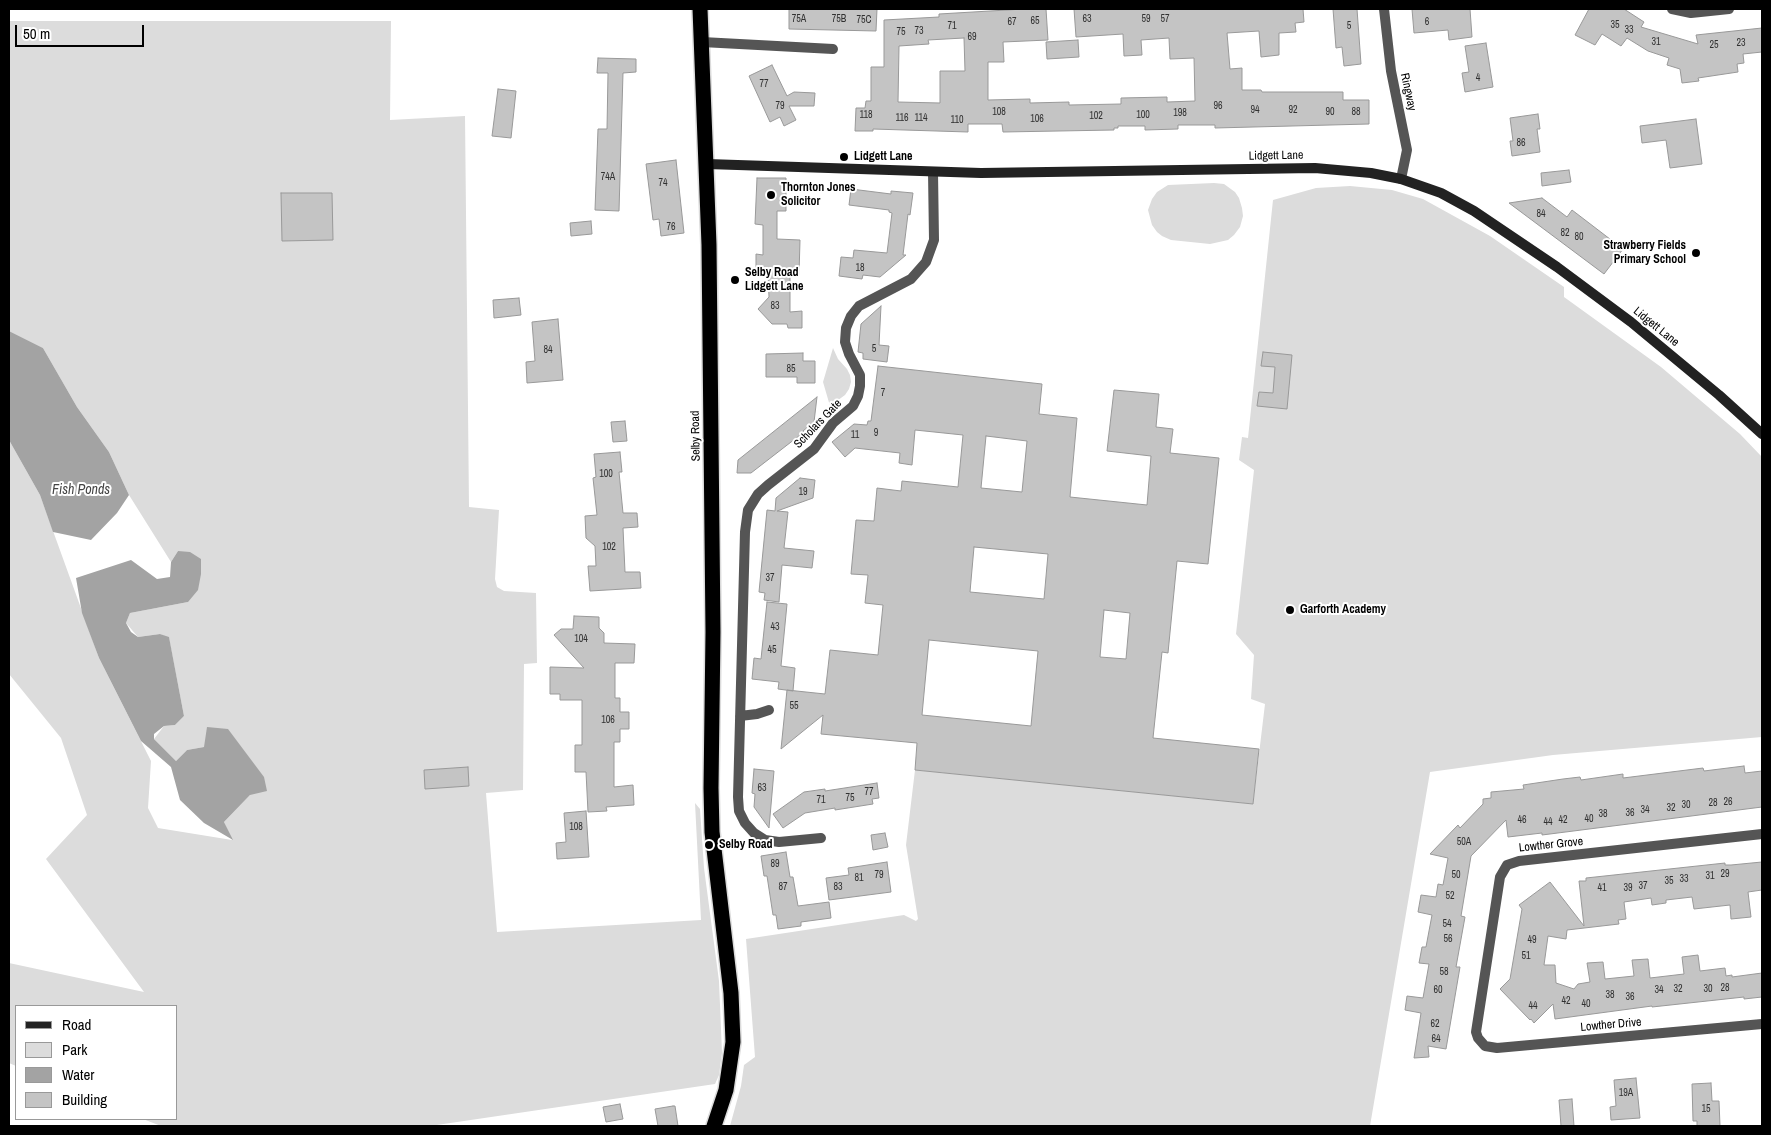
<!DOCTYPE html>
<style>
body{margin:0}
#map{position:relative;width:1771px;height:1135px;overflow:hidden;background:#fff;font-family:"Archivo Narrow",sans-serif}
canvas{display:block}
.frame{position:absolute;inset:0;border:10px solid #000;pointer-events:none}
.legend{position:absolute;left:15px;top:1005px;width:162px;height:115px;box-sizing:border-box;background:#fff;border:1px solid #999;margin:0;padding:6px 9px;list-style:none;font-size:15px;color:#000}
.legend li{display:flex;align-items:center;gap:10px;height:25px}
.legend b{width:25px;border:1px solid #999}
.scale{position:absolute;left:15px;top:25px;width:129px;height:22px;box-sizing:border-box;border:2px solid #000;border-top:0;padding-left:6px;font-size:15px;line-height:18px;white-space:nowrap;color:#000;-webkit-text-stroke:4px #fff;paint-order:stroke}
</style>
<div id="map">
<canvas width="1771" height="1135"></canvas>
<div class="frame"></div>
<ul class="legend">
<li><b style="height:6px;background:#222"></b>Road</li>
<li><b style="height:14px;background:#dcdcdc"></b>Park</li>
<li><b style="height:14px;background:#a3a3a3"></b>Water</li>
<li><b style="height:14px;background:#c4c4c4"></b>Building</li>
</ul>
<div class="scale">50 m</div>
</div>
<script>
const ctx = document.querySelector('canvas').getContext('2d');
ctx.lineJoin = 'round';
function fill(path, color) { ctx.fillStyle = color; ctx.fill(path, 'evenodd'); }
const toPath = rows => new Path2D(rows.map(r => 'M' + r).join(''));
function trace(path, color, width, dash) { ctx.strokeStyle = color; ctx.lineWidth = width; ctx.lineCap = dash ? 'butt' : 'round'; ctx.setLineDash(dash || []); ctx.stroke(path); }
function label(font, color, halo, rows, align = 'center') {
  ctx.font = font + ' "Archivo Narrow",sans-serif'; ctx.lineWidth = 4; ctx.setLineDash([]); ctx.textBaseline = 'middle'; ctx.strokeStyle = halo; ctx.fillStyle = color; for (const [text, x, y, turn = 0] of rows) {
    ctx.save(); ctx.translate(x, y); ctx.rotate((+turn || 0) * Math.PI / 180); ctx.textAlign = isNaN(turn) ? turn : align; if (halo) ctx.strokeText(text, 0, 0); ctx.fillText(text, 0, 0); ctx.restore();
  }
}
const green = toPath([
 [9,21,391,21,390,120,465,116,469,507,499,510,495,579,497,587,504,591,536,593,537,663,524,664,523,790,486,793,497,932,701,920,695,803,700,809,704,868,719,981,722,1053,719,1075,715,1084,430,1126,161,1126,143,1119,176,1119,176,1006,16,1006,16,1066,9,1063,9,963,144,992,46,859,87,815,61,738,9,674,9,440,40,495,99,658,151,761,148,808,158,828,232,840,224,822,250,795,204,747,187,750,176,761,154,739,164,726,175,725,184,716,169,638,160,634,138,637,126,623,130,613,188,602,178,551,171,562,129,495,109,452,77,407,43,348,9,331],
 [1214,183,1224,184,1235,192,1239,198,1242,208,1243,216,1240,227,1234,235,1228,240,1210,244,1171,240,1162,236,1157,232,1152,225,1148,210,1152,199,1157,192,1168,185],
 [1350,186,1392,190,1423,199,1490,236,1564,287,1564,297,1661,367,1740,434,1762,457,1762,737,1553,755,1430,772,1370,1126,730,1126,741,1086,744,1065,755,1057,746,939,904,915,916,921,918,919,906,845,915,770,1253,804,1265,704,1251,699,1254,655,1236,634,1254,470,1239,460,1242,437,1248,438,1273,200,1316,188],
 [833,348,838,359,847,369,850,375,851,382,849,389,845,395,830,406,823,382]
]);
const water = toPath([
 [9,331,43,348,77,407,109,452,129,495,117,513,91,540,53,532,40,495,9,440],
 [178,551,190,552,201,559,201,574,198,590,188,602,130,613,126,623,131,632,138,637,160,634,169,637,184,716,175,725,164,726,154,734,154,739,176,761,187,750,204,747,207,727,228,729,264,777,267,791,250,795,224,822,233,840,204,823,180,800,171,767,141,741,99,658,82,613,76,578,131,560,157,579,170,577,171,562]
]);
const building = toPath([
 [789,9,877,9,876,31,789,29,789,9],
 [1024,9,1046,9,1048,40,1003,42,1004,62,988,62,988,100,1030,99,1030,103,1069,102,1069,105,1121,104,1121,98,1167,97,1167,102,1195,101,1194,58,1170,59,1169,38,1141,40,1142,55,1124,56,1123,34,1076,37,1074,9,1303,9,1304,22,1295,23,1296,32,1279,33,1279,55,1261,57,1259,31,1227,33,1230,69,1242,68,1242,90,1261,90,1262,92,1343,92,1343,100,1369,100,1369,124,1215,128,1215,125,1178,125,1178,129,1145,130,1145,126,1118,126,1118,128,1114,128,1114,130,1003,132,1002,124,968,124,968,132,873,129,873,131,855,131,856,108,865,108,866,101,871,101,871,67,884,67,884,20,939,17,939,14,1024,9],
 [964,38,965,71,940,71,940,103,898,102,899,46,929,44,928,40,964,38],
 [1333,9,1357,9,1361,64,1344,66,1342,47,1336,48,1333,9],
 [1412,9,1470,9,1472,37,1449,40,1448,30,1414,33,1412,9],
 [1589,9,1624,9,1644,22,1641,27,1698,44,1696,35,1762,28,1762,52,1743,54,1744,63,1737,64,1738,72,1698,78,1699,81,1682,83,1680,69,1667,65,1669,58,1648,51,1627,38,1621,46,1602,34,1595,45,1575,35,1589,9],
 [1078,40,1079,57,1047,59,1046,42,1078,40],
 [1486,43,1493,87,1465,92,1462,73,1469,72,1465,46,1486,43],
 [598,58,636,59,636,72,623,73,619,211,595,210,598,129,607,129,608,73,597,73,598,58],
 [772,65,787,96,794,92,815,93,814,106,789,106,796,120,784,126,780,117,770,122,749,76,772,65],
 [498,89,516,91,511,138,492,136,498,89],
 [1538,114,1540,129,1537,129,1540,152,1512,156,1510,141,1513,141,1510,118,1538,114],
 [1696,119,1702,164,1670,168,1666,140,1642,143,1640,126,1696,119],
 [676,160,684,233,661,236,659,219,653,220,646,164,676,160],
 [1569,170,1571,182,1542,186,1541,173,1569,170],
 [757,178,786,178,786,211,777,211,777,239,800,240,799,275,790,275,790,312,802,311,802,328,788,328,787,324,772,324,758,309,769,297,768,274,762,274,762,270,756,270,756,254,763,255,763,225,755,224,757,178],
 [851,189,891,194,891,191,913,193,910,215,908,214,903,255,906,255,880,277,863,275,862,279,839,276,841,257,853,258,854,250,887,253,892,213,889,212,889,210,849,205,851,189],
 [281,193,332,193,333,240,282,241,281,193],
 [1542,198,1567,217,1572,210,1623,249,1604,274,1509,203,1542,198],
 [591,221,592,234,571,236,570,223,591,221],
 [519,298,521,315,494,318,493,300,519,298],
 [881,306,879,345,889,346,887,362,863,359,863,353,858,352,861,324,881,306],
 [558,319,563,380,527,383,526,362,535,361,532,322,558,319],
 [1263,352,1292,355,1287,409,1257,406,1259,392,1273,393,1275,367,1261,366,1263,352],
 [803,353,803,361,815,361,815,383,797,383,797,377,766,377,766,354,803,353],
 [878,366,1042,384,1039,414,1077,418,1070,497,1147,505,1151,456,1107,451,1114,390,1159,394,1156,427,1173,429,1170,453,1219,458,1208,564,1177,561,1168,653,1162,652,1153,738,1259,749,1253,804,915,770,917,743,821,734,823,715,781,749,787,690,825,694,830,650,878,655,883,605,865,603,868,575,851,574,856,520,874,521,877,488,901,491,902,481,958,487,963,435,915,430,912,465,899,463,900,453,855,448,845,457,832,442,854,424,867,425,868,421,871,421,878,366],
 [986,436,1027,441,1022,492,981,488,986,436],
 [974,547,1048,554,1044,599,970,592,974,547],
 [1104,610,1130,613,1126,659,1100,657,1104,610],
 [929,640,1038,651,1031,726,922,715,929,640],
 [817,397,814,422,803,431,804,432,751,473,737,473,738,460,817,397],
 [625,421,627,441,613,442,611,422,625,421],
 [620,452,622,472,619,472,623,513,637,513,638,527,623,528,625,572,640,572,641,588,590,591,588,566,596,566,595,546,586,538,585,516,597,515,593,478,596,477,594,454,620,452],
 [800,478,815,480,813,498,777,511,788,512,784,548,814,551,812,568,782,565,779,602,764,600,765,593,759,592,767,510,775,511,776,498,800,478],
 [767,602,787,604,781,666,795,668,793,691,778,689,779,682,752,679,754,658,761,659,767,602],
 [574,616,599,617,599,628,604,633,604,643,635,644,634,663,615,663,615,698,620,698,620,712,629,712,629,729,620,729,620,742,614,742,614,787,633,785,634,805,606,807,607,811,588,812,586,772,575,772,575,745,582,745,582,700,560,700,560,694,550,694,550,667,584,668,554,635,561,629,573,629,574,616],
 [1744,766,1745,773,1762,771,1762,807,1542,835,1542,833,1508,837,1506,820,1471,856,1461,916,1465,917,1456,967,1460,967,1446,1049,1428,1046,1429,1057,1414,1058,1421,1013,1405,1010,1407,996,1423,998,1429,964,1419,963,1422,947,1426,947,1432,915,1418,912,1421,895,1436,897,1438,884,1443,885,1448,858,1430,854,1458,825,1460,828,1483,804,1483,799,1491,798,1491,792,1524,789,1523,785,1563,779,1580,777,1581,780,1623,774,1623,778,1703,768,1704,771,1744,766],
 [468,767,469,786,425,789,424,770,468,767],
 [754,769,774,771,769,828,754,807,755,794,752,793,754,769],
 [877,783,879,798,872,799,873,804,835,810,835,808,805,813,783,828,773,814,804,792,825,789,825,791,877,783],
 [586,811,589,857,557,859,556,843,566,842,564,813,586,811],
 [885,833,888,847,873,850,871,835,885,833],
 [786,852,790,877,793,877,798,906,829,902,831,918,801,922,801,926,778,929,776,915,773,915,767,876,764,876,761,856,786,852],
 [887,862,891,892,829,900,826,878,849,875,848,868,887,862],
 [1762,862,1762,890,1748,892,1751,917,1731,919,1730,905,1694,909,1692,897,1666,900,1666,903,1652,905,1651,898,1624,902,1626,919,1618,920,1619,924,1567,930,1566,939,1548,936,1544,965,1555,965,1556,983,1574,989,1578,984,1590,982,1587,963,1603,962,1605,979,1634,976,1632,960,1648,959,1650,978,1684,974,1682,957,1698,955,1700,971,1725,968,1726,976,1732,975,1732,977,1762,973,1762,997,1744,999,1744,997,1652,1007,1652,1006,1555,1019,1553,1004,1534,1023,1531,1019,1530,1020,1500,989,1510,979,1522,909,1519,905,1550,882,1584,926,1579,881,1586,881,1586,878,1725,863,1725,865,1731,865,1762,862],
 [1636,1078,1640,1118,1611,1120,1610,1107,1616,1106,1614,1080,1636,1078],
 [1711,1083,1712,1101,1719,1101,1720,1126,1697,1126,1697,1121,1693,1121,1692,1084,1711,1083],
 [1572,1099,1574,1126,1561,1126,1559,1100,1572,1099],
 [620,1104,623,1119,606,1122,603,1107,620,1104],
 [673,1106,675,1106,678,1126,658,1126,655,1109,673,1106]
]);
const street = toPath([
 [1384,9,1391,71,1407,150,1401,179],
 [1672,9,1691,13,1729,9],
 [702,42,833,49],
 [740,716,757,714,769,710],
 [1762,834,1519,861,1507,865,1500,877,1476,1032,1478,1038,1485,1046,1497,1048,1762,1024],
 [821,838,779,842,765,840,754,833,745,823,739,811,738,797,745,532,748,510,758,494,768,485,814,449,833,423,853,406,858,396,860,386,860,375,849,354,845,342,846,328,851,316,859,306,911,279,926,262,934,240,933,172]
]);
const secondary = toPath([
 [707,164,981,173,1315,168,1371,173,1401,179,1441,193,1474,211,1557,267,1631,322,1719,395,1762,434]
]);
const highway = toPath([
 [700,9,709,245,713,632,711,788,712,832,731,993,733,1042,726,1090,714,1126]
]);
const markers = [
 [844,157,5,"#000"],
 [771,195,5,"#000"],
 [1696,253,5,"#000"],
 [735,280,5,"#000"],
 [1290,610,5,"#000"],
 [709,845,5,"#000"]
];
const numberNames = [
 ["75A",799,19],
 ["75B",839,19],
 ["63",1087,19],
 ["59",1146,19],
 ["57",1165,19],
 ["75C",864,20],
 ["65",1035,21],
 ["67",1012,22],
 ["6",1427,22],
 ["35",1615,25],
 ["71",952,26],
 ["5",1349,26],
 ["33",1629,30],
 ["73",919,31],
 ["75",901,32],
 ["69",972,37],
 ["31",1656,42],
 ["23",1741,43],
 ["25",1714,45],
 ["4",1478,78],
 ["77",764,84],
 ["79",780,106],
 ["96",1218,106],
 ["94",1255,110],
 ["92",1293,110],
 ["108",999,112],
 ["90",1330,112],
 ["88",1356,112],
 ["198",1180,113],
 ["118",866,115],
 ["100",1143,115],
 ["102",1096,116],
 ["116",902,118],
 ["114",921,118],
 ["106",1037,119],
 ["110",957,120],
 ["86",1521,143],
 ["74A",608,177],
 ["74",663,183],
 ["84",1541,214],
 ["76",671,227],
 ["82",1565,233],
 ["80",1579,237],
 ["18",860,268],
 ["83",775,306],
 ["5",874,349],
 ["84",548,350],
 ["85",791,369],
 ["7",883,393],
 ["9",876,433],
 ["11",855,435],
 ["100",606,474],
 ["19",803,492],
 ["102",609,547],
 ["37",770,578],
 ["43",775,627],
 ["104",581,639],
 ["45",772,650],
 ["55",794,706],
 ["106",608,720],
 ["63",762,788],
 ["77",869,792],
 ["75",850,798],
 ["71",821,800],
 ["26",1728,802],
 ["28",1713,803],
 ["30",1686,805],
 ["32",1671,808],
 ["34",1645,810],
 ["36",1630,813],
 ["38",1603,814],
 ["40",1589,819],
 ["46",1522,820],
 ["42",1563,820],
 ["44",1548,822],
 ["108",576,827],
 ["50A",1464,842],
 ["89",775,864],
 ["29",1725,874],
 ["79",879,875],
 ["50",1456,875],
 ["31",1710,876],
 ["81",859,878],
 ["33",1684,879],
 ["35",1669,881],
 ["37",1643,886],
 ["87",783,887],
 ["83",838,887],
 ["41",1602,888],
 ["39",1628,888],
 ["52",1450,896],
 ["54",1447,924],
 ["56",1448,939],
 ["49",1532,940],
 ["51",1526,956],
 ["58",1444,972],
 ["28",1725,988],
 ["32",1678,989],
 ["30",1708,989],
 ["60",1438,990],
 ["34",1659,990],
 ["38",1610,995],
 ["36",1630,997],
 ["42",1566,1001],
 ["40",1586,1004],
 ["44",1533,1006],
 ["62",1435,1024],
 ["64",1436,1039],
 ["19A",1626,1093],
 ["15",1706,1109]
];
const streetNames = [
 ["Ringway",1408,92,78],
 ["Lidgett Lane",1276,156,-1],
 ["Lidgett Lane",1656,327,39],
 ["Scholars Gate",818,424,-46],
 ["Selby Road",696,436,-91],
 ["Lowther Grove",1551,845,-6],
 ["Lowther Drive",1611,1025,-5]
];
const poiNames = [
 ["Lidgett Lane",854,157],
 ["Thornton Jones",781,188],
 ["Solicitor",781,202],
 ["Strawberry Fields",1686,246,"right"],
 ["Primary School",1686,260,"right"],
 ["Selby Road",745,273],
 ["Lidgett Lane",745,287],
 ["Garforth Academy",1300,610],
 ["Selby Road",719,845]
];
const waterNames = [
 ["Fish Ponds",81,490]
];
fill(green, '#dcdcdc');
fill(water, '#a3a3a3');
fill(building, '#c4c4c4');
trace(building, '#999', 1);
trace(highway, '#dbdbdb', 18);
trace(street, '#555', 10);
trace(secondary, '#222', 10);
trace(highway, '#000', 15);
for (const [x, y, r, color] of markers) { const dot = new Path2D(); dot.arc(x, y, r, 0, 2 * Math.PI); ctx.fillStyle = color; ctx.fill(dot); trace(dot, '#fff', 2); }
label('10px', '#313131', null, numberNames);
label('12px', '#000', '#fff', streetNames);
label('bold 12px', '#000', '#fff', poiNames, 'left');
label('italic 14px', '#444', '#fff', waterNames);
</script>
